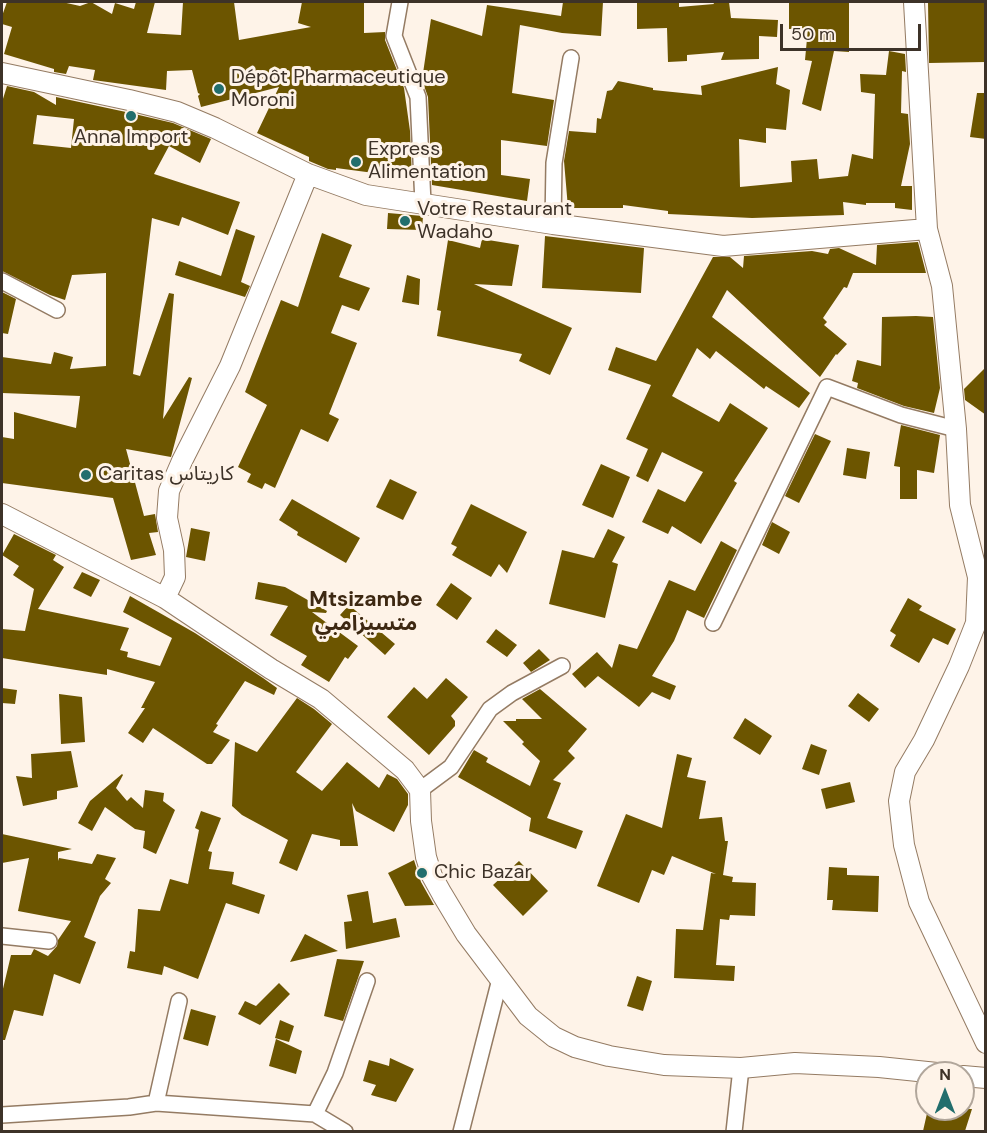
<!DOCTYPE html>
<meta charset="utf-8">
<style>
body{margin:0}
#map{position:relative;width:987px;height:1133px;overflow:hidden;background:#fef3e8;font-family:"DM Sans",sans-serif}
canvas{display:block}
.frame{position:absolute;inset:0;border:3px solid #3d3228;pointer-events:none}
.north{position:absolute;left:915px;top:1061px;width:60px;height:60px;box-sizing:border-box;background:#fef3e8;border:2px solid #b1a69b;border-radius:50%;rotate:0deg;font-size:16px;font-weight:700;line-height:24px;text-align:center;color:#3d3228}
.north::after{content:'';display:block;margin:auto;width:21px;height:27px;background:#226e6d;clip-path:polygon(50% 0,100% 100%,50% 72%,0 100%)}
.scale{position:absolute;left:780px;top:24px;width:141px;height:27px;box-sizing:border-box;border:3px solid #3d3228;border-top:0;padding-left:8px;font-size:18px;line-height:21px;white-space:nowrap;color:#3d3228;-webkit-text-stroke:4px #fef3e8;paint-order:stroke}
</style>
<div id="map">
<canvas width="987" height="1133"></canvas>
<div class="frame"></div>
<div class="north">N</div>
<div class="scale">50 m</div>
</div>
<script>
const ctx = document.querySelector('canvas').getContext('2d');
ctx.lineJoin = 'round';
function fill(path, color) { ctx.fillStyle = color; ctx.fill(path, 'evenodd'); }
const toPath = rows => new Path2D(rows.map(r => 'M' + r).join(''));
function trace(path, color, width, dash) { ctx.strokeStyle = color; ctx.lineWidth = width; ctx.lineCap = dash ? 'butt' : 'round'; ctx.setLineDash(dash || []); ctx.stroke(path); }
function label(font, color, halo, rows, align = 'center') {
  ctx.font = font + ' "DM Sans","Noto Sans Arabic",sans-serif'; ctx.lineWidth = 6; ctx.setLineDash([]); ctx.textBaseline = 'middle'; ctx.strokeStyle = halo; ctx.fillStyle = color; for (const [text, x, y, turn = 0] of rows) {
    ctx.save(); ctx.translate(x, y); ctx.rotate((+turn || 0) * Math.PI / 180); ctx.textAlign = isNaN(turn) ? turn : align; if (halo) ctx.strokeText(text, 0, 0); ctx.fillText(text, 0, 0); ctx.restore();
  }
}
const building = toPath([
 [7,2,62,2,80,6,91,2,112,14,115,3,134,9,136,2,155,2,147,33,181,35,183,2,234,2,239,40,311,27,298,23,302,2,364,2,364,33,385,32,385,40,404,88,410,131,412,178,336,168,336,170,328,169,309,161,309,157,257,133,279,87,201,107,198,96,200,94,198,93,192,70,167,71,166,90,93,80,95,70,69,66,66,74,54,72,54,69,4,54,12,27,2,24,2,16],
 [563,2,603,2,601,36,562,33,520,25,512,93,554,100,547,146,501,140,501,175,530,179,527,201,432,185,428,97,422,80,431,19,482,36,487,5,561,16],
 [637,2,679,2,679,7,714,4,713,2,729,2,731,18,778,20,777,37,759,36,759,59,721,60,724,52,687,55,687,61,668,62,667,28,637,29],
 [812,2,849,2,849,52,834,51,821,111,802,104,812,61,805,60,808,28,789,29,789,3],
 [928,2,986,2,986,62,929,63],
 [889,51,905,54,906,72,902,71,901,113,908,114,910,144,901,186,912,186,912,210,895,208,895,203,866,203,866,205,843,202,844,215,752,218,668,214,668,211,623,205,623,208,568,208,564,161,569,131,596,133,597,118,601,119,607,91,612,90,618,81,653,88,653,90,702,95,701,86,778,67,776,84,790,90,786,130,766,128,766,143,739,139,740,187,792,182,791,161,817,159,819,179,848,176,852,154,873,159,875,94,861,92,860,74,886,75],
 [7,86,34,92,56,105,56,97,126,112,173,123,211,139,200,163,169,146,154,174,240,202,228,235,182,217,179,226,152,218,133,374,140,376,169,293,174,294,163,419,189,377,192,378,171,457,126,449,144,516,155,514,158,532,149,533,156,555,131,560,113,498,2,483,2,437,14,439,14,412,76,428,80,396,2,393,2,357,51,364,54,352,73,357,70,369,106,366,106,273,72,275,65,300,50,295,2,271,2,102],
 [37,115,74,119,71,148,33,144],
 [977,93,986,93,986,139,970,137],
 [388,213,423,216,422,230,387,229],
 [236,229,255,236,241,282,250,286,245,297,175,275,179,261,221,276],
 [322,233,352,245,339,277,370,288,359,311,342,305,331,333,357,343,329,414,339,419,328,442,301,429,275,488,265,483,262,489,247,482,251,474,238,467,267,405,245,392,281,300,298,307],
 [545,236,644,248,641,293,542,288],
 [482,239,519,245,512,286,474,284,572,328,550,375,519,361,522,354,437,336,441,311,437,310,448,240,480,248],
 [918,242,926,273,853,273,847,288,844,287,823,318,827,322,824,325,847,344,837,355,836,354,820,377,727,290,712,317,810,393,799,408,766,386,764,389,716,351,710,359,697,348,672,396,719,422,730,403,768,428,734,481,737,483,701,544,672,526,668,534,642,522,658,489,685,502,703,472,662,452,648,482,636,476,648,449,626,439,651,385,608,370,616,347,656,361,713,257,730,257,743,268,744,256,812,251,828,254,830,249,839,248,876,265,877,245],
 [407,275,420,279,419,305,402,302],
 [2,292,16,299,8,334,2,333],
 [916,316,933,317,940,388,934,413,904,406,857,388,858,383,852,381,857,360,881,366,882,317],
 [986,367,986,415,965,400,964,389],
 [901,425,940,435,934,473,917,470,917,499,900,499,900,467,894,466],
 [815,434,831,441,799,503,785,496],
 [847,448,870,452,866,479,843,475],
 [601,464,630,477,613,518,582,505],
 [390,479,417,492,403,520,376,507],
 [292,499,360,538,346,563,297,535,298,532,279,520],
 [471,504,527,532,507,573,499,564,491,577,452,555,457,547,451,544],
 [772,522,790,532,779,554,762,545],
 [191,528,210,532,205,561,186,557],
 [608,529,625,537,612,562,618,564,605,618,549,604,562,550,594,558],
 [14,534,56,555,53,560,64,567,38,609,129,628,120,650,128,652,127,657,160,666,172,638,123,612,130,596,195,633,263,678,277,688,274,695,245,681,216,724,218,725,213,732,230,740,212,764,207,764,153,728,143,743,128,733,145,708,141,708,155,682,107,669,107,675,2,658,2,629,25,631,34,589,13,575,19,566,2,555],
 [721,541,737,550,704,618,687,610,674,641,652,676,676,686,670,700,652,692,639,707,598,676,585,688,572,674,597,652,612,668,619,644,637,649,669,580,695,591],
 [82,572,100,580,91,597,73,588],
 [258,582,285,587,327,611,326,613,312,612,358,646,348,659,345,657,329,682,301,665,307,656,270,635,288,606,255,599],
 [451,583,472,598,457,620,436,605],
 [908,598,922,606,919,610,956,629,948,645,933,638,919,663,890,646,896,635,890,631],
 [349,605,395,644,385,655,340,615],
 [496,629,517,645,507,657,486,642],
 [539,649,550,660,531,672,523,663],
 [446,678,468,697,451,716,455,721,455,726,429,755,387,717,414,687,427,699],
 [2,688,17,690,15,704,2,703],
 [540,689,587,729,568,751,575,758,553,780,561,783,547,818,583,831,576,849,529,831,531,818,458,777,474,750,488,758,486,762,530,786,540,761,522,744,524,742,503,721,516,721,516,719,542,719,522,699],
 [858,693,879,709,869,722,848,706],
 [59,694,82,697,85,742,61,744],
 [297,698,314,709,332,724,296,772,322,791,347,762,379,788,387,774,397,779,408,794,408,805,394,832,356,811,352,803,358,846,340,846,340,840,312,834,297,871,279,863,288,840,242,815,232,806,235,742,257,752],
 [745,718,772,736,760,755,733,738],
 [811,744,827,750,819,775,802,769],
 [71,751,78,787,57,791,57,799,23,806,16,776,32,778,31,754],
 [677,754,692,758,687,777,706,781,699,819,722,817,725,841,728,841,723,875,733,877,732,882,756,883,755,916,730,915,729,920,720,919,716,965,735,966,734,981,674,978,676,929,703,930,711,873,716,874,672,856,664,875,652,870,639,903,597,886,626,814,662,828],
 [122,774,123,775,116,788,127,801,131,797,143,808,145,790,164,793,163,801,175,810,156,854,143,848,145,831,135,829,105,807,92,831,78,823,90,801],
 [850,782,855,802,826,809,821,789],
 [201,811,221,818,208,851,212,852,209,869,234,872,232,884,265,895,259,914,226,903,198,979,164,966,162,975,127,968,130,951,135,952,138,909,160,911,170,879,188,884,199,830,195,828],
 [2,834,72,849,58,852,58,861,59,858,92,864,97,854,116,858,105,879,111,883,100,896,84,937,96,942,80,984,54,974,43,1016,14,1010,5,1040,2,1040,2,993,11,955,31,955,34,949,48,956,57,946,58,940,71,921,18,911,29,858,2,863],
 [414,860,421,882,434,905,405,906,388,873],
 [519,861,548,891,523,916,493,885],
 [829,867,847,868,847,875,879,876,878,912,832,910,833,900,827,900],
 [368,891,373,923,396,918,400,937,346,949,344,922,352,921,347,895],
 [305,934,338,951,290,962],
 [337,959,364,961,343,1021,324,1016],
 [637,976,652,981,643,1011,627,1006],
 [279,983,290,994,260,1025,238,1014,245,1001,256,1006],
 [191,1009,216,1016,208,1046,183,1039],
 [280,1020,294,1026,289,1042,275,1038],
 [276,1039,302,1051,296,1074,269,1066],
 [390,1058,414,1069,396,1102,371,1095,376,1085,363,1081,369,1060,389,1066],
 [928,1109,972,1109,965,1131,923,1131]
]);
const minor = toPath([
 [400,2,394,36,418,97,423,203],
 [553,224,554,163,571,58],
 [2,281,57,310],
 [713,623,827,387,901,415,956,429],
 [420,790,451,767,490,709,512,693,562,666],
 [2,936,49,941],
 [156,1103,179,1001],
 [315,1114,345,1132],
 [2,1115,129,1107,156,1103,315,1114,335,1073,367,981],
 [461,1132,500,979],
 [734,1132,741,1068]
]);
const tertiary = toPath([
 [914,2,927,229,942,286,956,429,960,505,978,577,976,623,959,666,924,740,905,772,899,801,904,845,919,902,986,1043],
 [2,73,129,100,177,112,215,128,308,174,366,195,553,224,723,246,927,229],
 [2,514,165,598,271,669,321,699,405,770,420,790,421,821,426,857,432,876,442,894,466,934,528,1016,554,1037,575,1047,609,1056,664,1065,741,1068,795,1063,879,1067,937,1073],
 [165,598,175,577,174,550,167,518,169,491,182,461,230,366,308,174],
 [963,1076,986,1078]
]);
const markers = [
 [219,89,6,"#226e6d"],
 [131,116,6,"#226e6d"],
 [356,162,6,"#226e6d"],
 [405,221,6,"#226e6d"],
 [86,475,6,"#226e6d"],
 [422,873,6,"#226e6d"]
];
const poiNames = [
 ["Dépôt Pharmaceutique",231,78],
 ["Moroni",231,101],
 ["Anna Import",131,138,"center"],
 ["Express",368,150],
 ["Alimentation",368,173],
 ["Votre Restaurant",417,210],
 ["Wadaho",417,233],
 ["Caritas كاريتاس",98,475],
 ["Chic Bazar",434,873]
];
const neighbourhoodNames = [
 ["Mtsizambe",366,600],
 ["متسيزامبي",366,624]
];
fill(building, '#6c5500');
trace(minor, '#947b63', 18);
trace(tertiary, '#947b63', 22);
trace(minor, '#fff', 15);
trace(tertiary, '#fff', 20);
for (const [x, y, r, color] of markers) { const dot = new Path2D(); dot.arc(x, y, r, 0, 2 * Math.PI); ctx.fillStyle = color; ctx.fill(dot); trace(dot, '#fef3e8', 2); }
label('20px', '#3d3228', '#fef3e8', poiNames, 'left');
label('bold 21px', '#3d2812', '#fef3e8', neighbourhoodNames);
</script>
